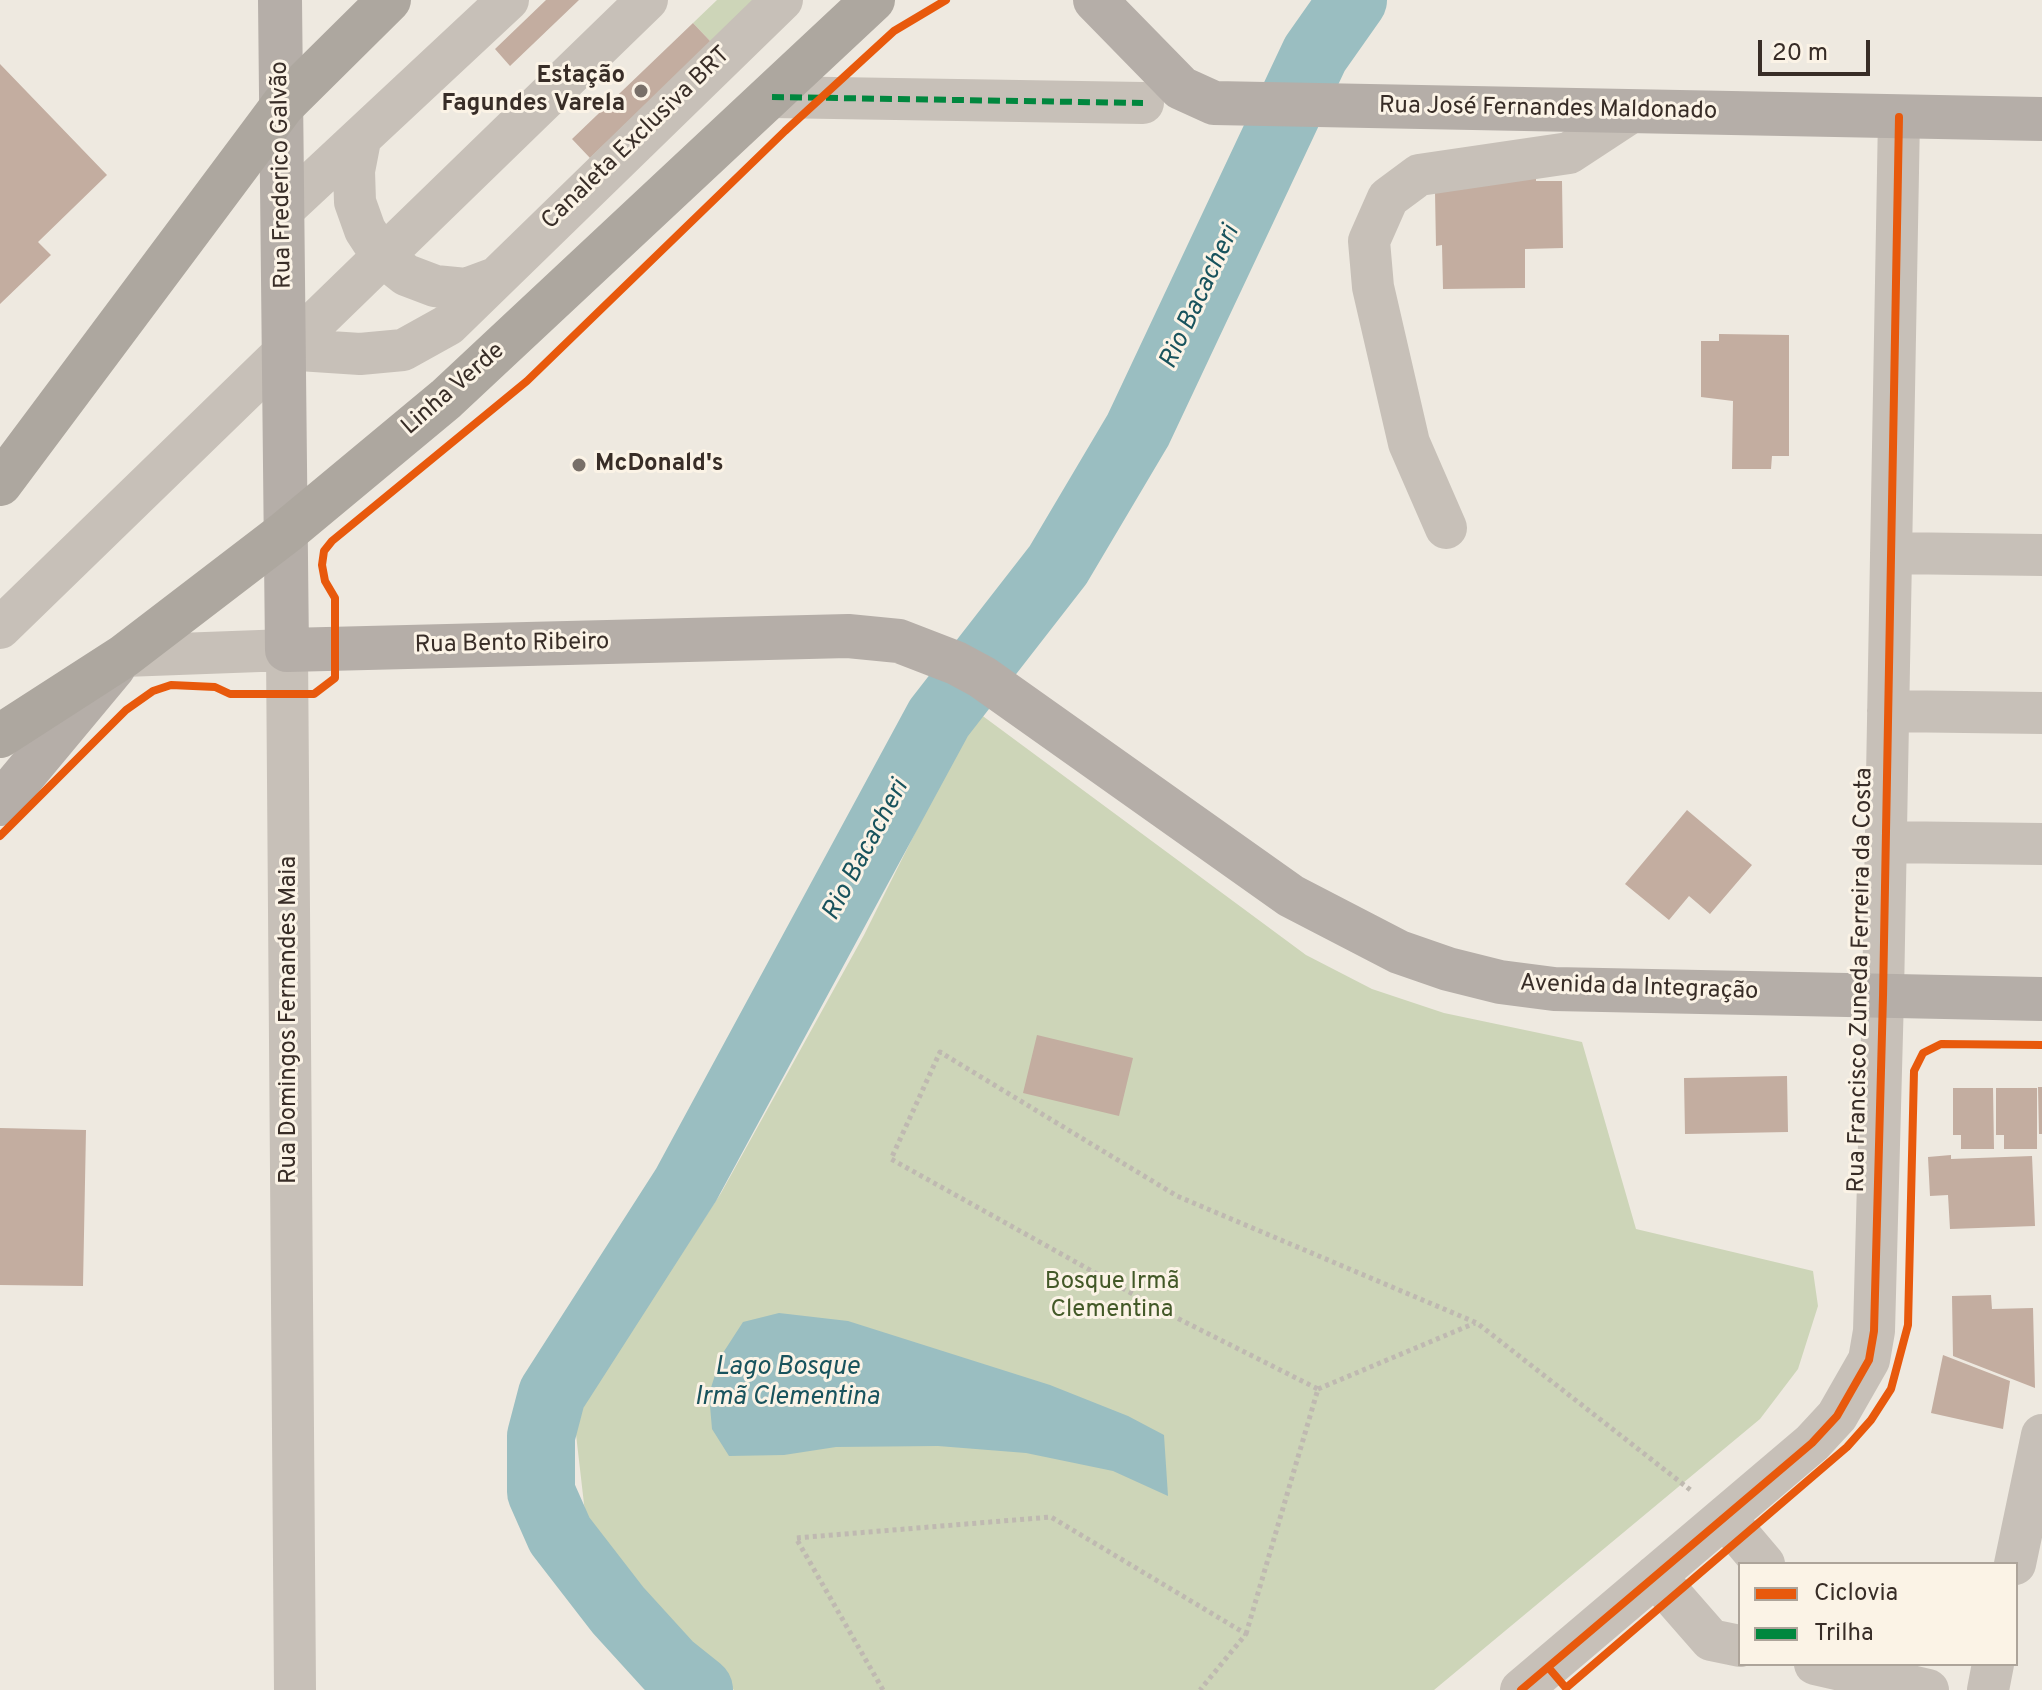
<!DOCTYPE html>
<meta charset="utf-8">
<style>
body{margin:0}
#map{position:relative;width:2042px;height:1690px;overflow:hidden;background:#eee9e0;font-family:Overpass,sans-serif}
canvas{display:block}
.legend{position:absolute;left:1738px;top:1562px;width:280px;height:104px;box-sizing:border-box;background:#fbf3e6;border:2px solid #ada49a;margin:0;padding:10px 14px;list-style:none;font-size:24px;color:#382d27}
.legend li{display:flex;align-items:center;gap:16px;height:40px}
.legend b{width:40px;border:2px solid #ada49a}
.scale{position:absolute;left:1758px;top:40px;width:112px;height:36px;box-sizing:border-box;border:4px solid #382d27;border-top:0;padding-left:10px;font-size:24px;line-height:28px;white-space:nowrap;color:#382d27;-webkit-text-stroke:6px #fbf3e6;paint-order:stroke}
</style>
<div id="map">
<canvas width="2042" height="1690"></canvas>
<ul class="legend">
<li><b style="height:10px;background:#e8590c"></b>Ciclovia</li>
<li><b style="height:10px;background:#00873e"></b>Trilha</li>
</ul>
<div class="scale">20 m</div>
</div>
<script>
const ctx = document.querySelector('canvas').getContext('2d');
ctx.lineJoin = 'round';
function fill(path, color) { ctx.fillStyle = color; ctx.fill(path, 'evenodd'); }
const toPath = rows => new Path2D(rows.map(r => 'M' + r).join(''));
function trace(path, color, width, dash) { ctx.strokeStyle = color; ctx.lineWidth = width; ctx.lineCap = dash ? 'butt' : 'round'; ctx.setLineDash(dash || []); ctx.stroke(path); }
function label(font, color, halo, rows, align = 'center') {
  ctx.font = font + ' Overpass,sans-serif'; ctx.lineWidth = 6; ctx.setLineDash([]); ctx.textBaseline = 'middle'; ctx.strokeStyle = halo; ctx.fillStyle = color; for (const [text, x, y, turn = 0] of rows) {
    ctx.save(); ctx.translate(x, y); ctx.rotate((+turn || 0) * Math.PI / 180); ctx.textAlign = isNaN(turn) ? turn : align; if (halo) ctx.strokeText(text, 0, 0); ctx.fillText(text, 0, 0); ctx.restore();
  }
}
const green = toPath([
 [717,0,755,0,711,42,693,23],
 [976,711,1306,955,1372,989,1444,1013,1582,1042,1636,1229,1813,1271,1818,1306,1798,1369,1760,1419,1434,1690,734,1690,698,1658,587,1530,574,1417,721,1193,864,935]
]);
const water = toPath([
 [779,1313,848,1321,1050,1385,1128,1416,1164,1435,1168,1496,1113,1471,1026,1453,938,1446,836,1447,784,1455,729,1456,712,1429,709,1394,721,1356,743,1322]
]);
const river = toPath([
 [699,1690,669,1666,618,1610,560,1535,541,1492,541,1436,552,1394,686,1185,939,718,1058,565,1138,430,1315,54,1353,0]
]);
const building = toPath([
 [546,0,579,0,510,66,495,49],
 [693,23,711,42,590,158,572,139],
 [0,64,107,175,38,242,51,255,0,304],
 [1536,172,1536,181,1562,181,1563,248,1525,249,1525,288,1443,289,1442,245,1436,246,1435,192],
 [1719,334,1789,335,1789,456,1772,456,1771,469,1732,469,1733,401,1701,397,1701,341,1719,341],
 [1687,810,1752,865,1710,914,1689,896,1669,920,1625,884],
 [1037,1035,1133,1058,1119,1116,1023,1093],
 [1787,1076,1788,1132,1685,1134,1684,1078],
 [2038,1087,2042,1087,2042,1134,2039,1134],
 [1953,1088,1993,1088,1994,1149,1961,1149,1961,1135,1953,1135],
 [1996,1088,2037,1088,2037,1149,2004,1149,2004,1135,1996,1135],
 [0,1128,86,1130,83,1286,0,1285],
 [1951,1155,1951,1159,2032,1156,2035,1226,1950,1229,1948,1195,1930,1196,1928,1157],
 [1991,1295,1992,1309,2033,1308,2035,1388,1953,1356,1952,1296],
 [1943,1355,2010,1381,2003,1429,1931,1413]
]);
const path = toPath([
 [1318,1389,1475,1323],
 [1246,1634,1318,1389,1167,1313,891,1159,940,1052,1177,1196,1477,1323,1693,1492],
 [883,1690,796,1538,1051,1517,1246,1634,1200,1690]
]);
const minor = toPath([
 [772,97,1143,103],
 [360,140,354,171,355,202,365,230,382,256,406,275,435,286,466,289,493,279],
 [284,209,508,0],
 [284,349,360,354,403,350,448,325,782,0],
 [1446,528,1409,443,1373,287,1369,241,1388,198,1419,175,1569,153,1633,111],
 [1891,553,2042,555],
 [0,628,647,0],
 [124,656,287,650,295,1690],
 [1888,711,2042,713],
 [1886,842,2042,844],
 [1725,1518,1764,1564],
 [2015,1564,2042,1435],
 [1655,1576,1711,1640,1740,1646],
 [1815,1664,1928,1690],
 [1521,1690,1812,1443,1837,1416,1869,1360,1874,1331,1883,996,1899,117],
 [1988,1690,1993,1664]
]);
const major = toPath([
 [280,0,287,650,848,636,899,641,956,663,982,677,1291,896,1399,952,1448,969,1500,982,1554,989,2042,999],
 [1095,0,1181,88,1214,103,2042,119],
 [0,804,114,667]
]);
const highway = toPath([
 [0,484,283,105,389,0],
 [0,736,124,656,286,532,446,399,873,0]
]);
const quiet = toPath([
 [772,97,1143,103]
]);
const cycleway = toPath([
 [0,836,126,710,153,691,171,685,215,687,230,694,314,694,335,678,335,598,325,581,322,565,324,551,332,541,527,381,785,131,894,31,946,0],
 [1548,1667,1566,1688,1847,1447,1871,1420,1891,1389,1908,1325,1914,1071,1923,1053,1941,1044,2042,1045],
 [1521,1690,1812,1443,1837,1416,1869,1360,1874,1331,1883,996,1899,117]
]);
const markers = [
 [641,91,8,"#786f68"],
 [579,465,8,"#786f68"]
];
const poiNames = [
 ["Estação",625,77],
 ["Fagundes Varela",625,105],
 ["McDonald's",595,465,"left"]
];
const streetNames = [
 ["Rua José Fernandes Maldonado",1548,110,1],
 ["Canaleta Exclusiva BRT",637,139,-44],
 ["Rua Frederico Galvão",283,175,-91],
 ["Linha Verde",454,390,-41],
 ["Rua Bento Ribeiro",512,645,-1],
 ["Rua Francisco Zuneda Ferreira da Costa",1862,980,-89],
 ["Avenida da Integração",1639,989,2],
 ["Rua Domingos Fernandes Maia",290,1020,-90]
];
const parkNames = [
 ["Bosque Irmã",1112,1283],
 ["Clementina",1112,1311]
];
const waterNames = [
 ["Rio Bacacheri",1201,298,-65],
 ["Rio Bacacheri",867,851,-62],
 ["Lago Bosque",787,1369],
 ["Irmã Clementina",787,1399]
];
fill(green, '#cdd5b8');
fill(water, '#9abec1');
trace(river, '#9abec1', 68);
fill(building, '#c3ada0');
trace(path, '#bfb9b1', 5, [4, 4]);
trace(minor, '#c7c0b8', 42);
trace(major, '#b5aea8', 44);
trace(highway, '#ada79f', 44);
trace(quiet, '#00873e', 6, [12, 6]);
trace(cycleway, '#e8590c', 8);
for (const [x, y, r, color] of markers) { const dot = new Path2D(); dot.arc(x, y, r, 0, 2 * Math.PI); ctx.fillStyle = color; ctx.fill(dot); trace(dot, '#fbf3e6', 3); }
label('bold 24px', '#382d27', '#fbf3e6', poiNames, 'right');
label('24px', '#382d27', '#fbf3e6', streetNames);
label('24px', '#435928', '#fbf3e6', parkNames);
label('italic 26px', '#18535d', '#fbf3e6', waterNames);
</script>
